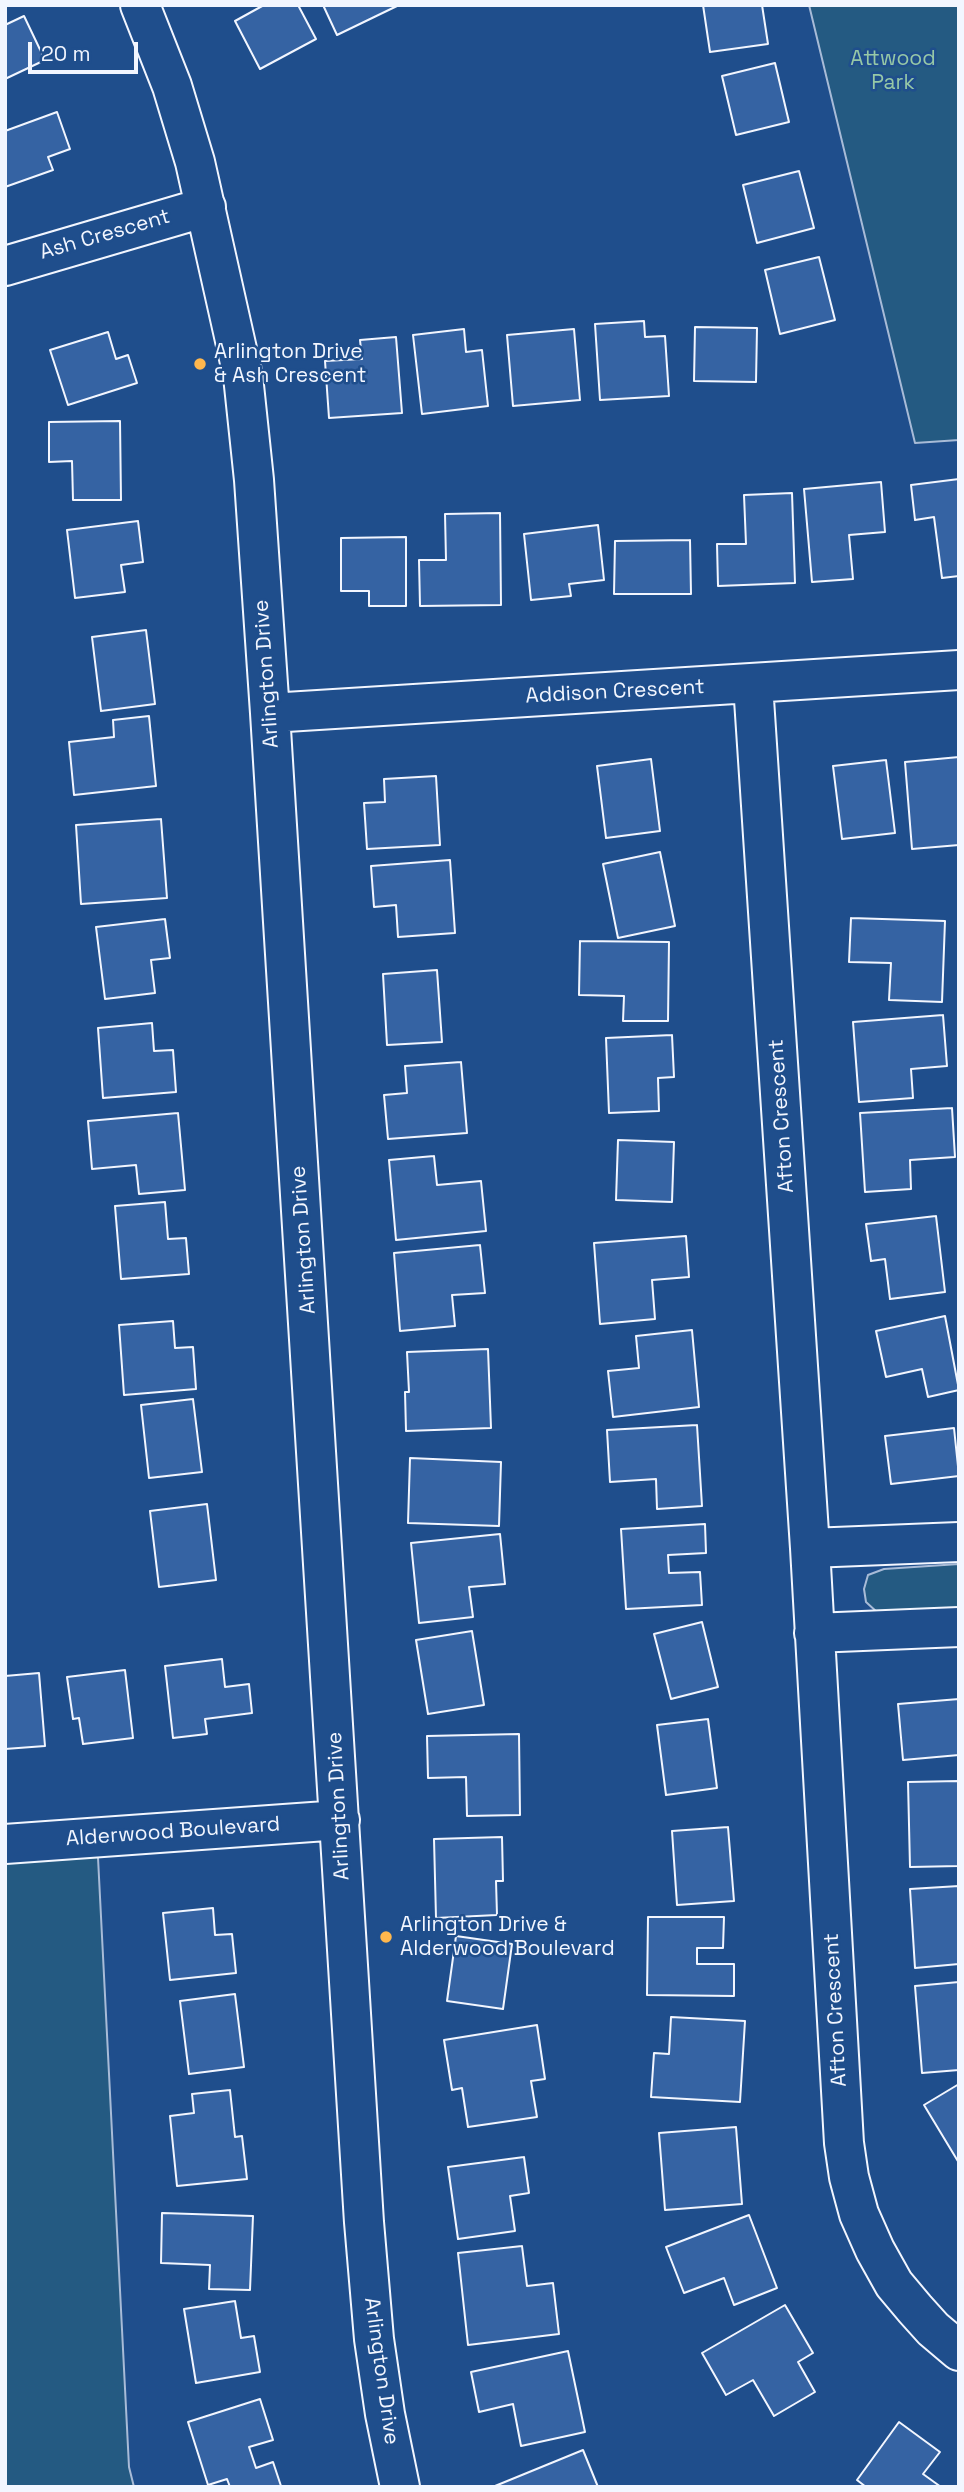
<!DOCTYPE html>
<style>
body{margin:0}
#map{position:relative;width:964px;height:2492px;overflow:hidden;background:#1f4e8c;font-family:"Space Grotesk",sans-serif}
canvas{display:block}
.frame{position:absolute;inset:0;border:7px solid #f2f6ff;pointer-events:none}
.scale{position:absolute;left:28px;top:42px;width:110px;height:32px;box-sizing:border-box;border:4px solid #f2f6ff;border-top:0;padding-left:9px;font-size:21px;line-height:24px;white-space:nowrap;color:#f2f6ff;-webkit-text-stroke:5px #1f4e8c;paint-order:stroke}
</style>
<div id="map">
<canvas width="964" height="2492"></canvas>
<div class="frame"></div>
<div class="scale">20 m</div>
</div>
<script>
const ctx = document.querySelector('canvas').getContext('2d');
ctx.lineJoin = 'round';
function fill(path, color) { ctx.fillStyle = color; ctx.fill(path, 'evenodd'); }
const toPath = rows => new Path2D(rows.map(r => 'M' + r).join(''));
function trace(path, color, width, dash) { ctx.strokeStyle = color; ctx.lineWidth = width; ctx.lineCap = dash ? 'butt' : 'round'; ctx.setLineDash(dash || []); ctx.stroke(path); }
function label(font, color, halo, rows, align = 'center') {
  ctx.font = font + ' "Space Grotesk",sans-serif'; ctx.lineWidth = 5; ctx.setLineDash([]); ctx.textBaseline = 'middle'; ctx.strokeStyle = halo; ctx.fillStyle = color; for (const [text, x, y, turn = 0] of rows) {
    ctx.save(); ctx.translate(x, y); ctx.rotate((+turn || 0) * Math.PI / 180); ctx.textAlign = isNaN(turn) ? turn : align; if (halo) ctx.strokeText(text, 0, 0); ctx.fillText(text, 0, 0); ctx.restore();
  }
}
const green = toPath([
 [809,5,959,5,959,440,915,443,809,5],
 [959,1564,959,1611,878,1613,866,1602,864,1589,868,1575,884,1569,959,1564],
 [97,1838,129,2467,134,2487,5,2487,5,1844,97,1838]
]);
const building = toPath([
 [264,5,298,5,316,39,260,69,235,21,264,5],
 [323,5,397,5,397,6,337,35,323,5],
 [703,5,762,5,768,44,710,52,703,5],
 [24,16,45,60,5,79,5,25,24,16],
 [775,63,789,122,736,135,722,76,775,63],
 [57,112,70,149,48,157,53,170,5,187,5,131,57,112],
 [799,171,814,228,757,243,743,185,799,171],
 [819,257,835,320,780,334,765,270,819,257],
 [644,321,645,337,665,336,669,396,600,400,595,324,644,321],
 [695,327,757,328,756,382,694,381,695,327],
 [464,329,466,352,482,350,488,406,422,414,413,335,464,329],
 [574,329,580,400,513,406,507,335,574,329],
 [108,332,116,359,128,355,137,383,68,405,50,350,108,332],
 [396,337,402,413,329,418,325,361,362,359,360,340,396,337],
 [120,421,121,500,73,500,72,461,49,462,49,422,120,421],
 [959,479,959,576,942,578,934,517,915,520,911,485,959,479],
 [881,482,885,532,849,535,853,579,812,582,804,489,881,482],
 [792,493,795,583,718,586,717,544,746,544,744,495,792,493],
 [500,513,501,605,420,606,419,560,446,560,445,514,500,513],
 [138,521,143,562,121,565,125,592,75,598,67,530,138,521],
 [598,525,604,580,569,584,571,596,531,600,524,534,598,525],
 [406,537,406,606,369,606,369,591,341,591,341,538,406,537],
 [690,540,691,594,614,594,615,541,690,540],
 [146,630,155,704,101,711,92,637,146,630],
 [149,716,156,786,74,795,69,742,114,737,113,720,149,716],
 [959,757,959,845,912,849,905,762,959,757],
 [651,759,660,831,606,838,597,766,651,759],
 [886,760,895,833,842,839,833,766,886,760],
 [436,776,440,845,367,849,364,803,385,802,384,779,436,776],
 [161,819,167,898,81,904,76,825,161,819],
 [660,852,675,926,618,938,603,864,660,852],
 [450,860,455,933,398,937,396,905,374,907,371,866,450,860],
 [851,918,945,921,942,1002,889,1000,891,963,849,962,851,918],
 [165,919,170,958,151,960,155,993,105,999,96,927,165,919],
 [580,941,669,942,668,1021,623,1021,624,996,579,995,580,941],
 [437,970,442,1042,387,1045,383,974,437,970],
 [943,1015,947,1066,911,1069,913,1098,859,1102,853,1022,943,1015],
 [152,1023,154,1051,173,1050,176,1092,103,1098,98,1028,152,1023],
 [672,1035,674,1077,658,1078,659,1111,609,1113,606,1038,672,1035],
 [461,1062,467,1133,388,1139,384,1095,407,1093,405,1066,461,1062],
 [952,1108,955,1157,910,1160,911,1189,865,1192,860,1113,952,1108],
 [178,1113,185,1190,139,1194,136,1165,92,1169,88,1121,178,1113],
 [618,1140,674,1142,672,1202,616,1200,618,1140],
 [434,1156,437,1185,481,1181,486,1231,396,1240,389,1160,434,1156],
 [165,1202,168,1239,186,1238,189,1274,121,1279,115,1206,165,1202],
 [936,1216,945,1292,890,1299,885,1259,871,1261,866,1224,936,1216],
 [686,1236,689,1277,652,1280,655,1319,600,1324,594,1243,686,1236],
 [480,1245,485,1293,452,1295,455,1326,400,1331,394,1253,480,1245],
 [945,1316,959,1390,928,1397,922,1369,886,1377,876,1331,945,1316],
 [173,1321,175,1348,193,1347,196,1389,124,1395,119,1325,173,1321],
 [692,1330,699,1407,613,1417,608,1371,639,1368,636,1336,692,1330],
 [488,1349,491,1428,406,1431,405,1392,409,1392,407,1352,488,1349],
 [193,1399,202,1472,149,1478,141,1405,193,1399],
 [697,1425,702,1506,657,1509,656,1479,610,1482,607,1430,697,1425],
 [954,1428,959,1476,891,1484,885,1436,954,1428],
 [410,1458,501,1462,499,1526,408,1523,410,1458],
 [207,1504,216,1580,159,1587,150,1511,207,1504],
 [705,1524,706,1553,668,1555,669,1573,700,1572,702,1605,626,1609,621,1529,705,1524],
 [500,1534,505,1584,469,1587,473,1617,419,1623,411,1543,500,1534],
 [702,1622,718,1687,671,1699,654,1634,702,1622],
 [472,1631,484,1705,428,1714,416,1640,472,1631],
 [222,1659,225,1687,249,1684,252,1713,205,1719,207,1734,173,1738,165,1666,222,1659],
 [125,1670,133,1738,83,1744,79,1718,73,1719,67,1677,125,1670],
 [39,1673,45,1746,5,1749,5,1676,39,1673],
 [959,1699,959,1755,903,1760,898,1704,959,1699],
 [708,1719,717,1788,666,1795,657,1725,708,1719],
 [519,1734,520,1815,467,1816,466,1777,428,1778,427,1736,519,1734],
 [959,1781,959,1866,910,1867,908,1782,959,1781],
 [728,1827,734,1901,677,1905,672,1831,728,1827],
 [502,1837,503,1881,496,1881,497,1915,436,1918,434,1839,502,1837],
 [959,1886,959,1964,915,1968,910,1889,959,1886],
 [213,1908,215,1935,232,1934,236,1973,170,1980,163,1913,213,1908],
 [648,1917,724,1917,723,1948,697,1948,697,1964,734,1964,734,1996,647,1995,648,1917],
 [456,1936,512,1944,503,2009,447,2001,456,1936],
 [959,1982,959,2070,922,2073,915,1986,959,1982],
 [235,1994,244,2067,189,2074,180,2001,235,1994],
 [671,2017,745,2021,740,2102,651,2097,654,2053,669,2054,671,2017],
 [537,2025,545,2079,531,2081,537,2117,468,2127,462,2088,452,2090,444,2040,537,2025],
 [959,2084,959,2163,924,2105,959,2084],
 [230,2090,235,2137,242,2136,247,2179,177,2186,170,2116,194,2113,192,2094,230,2090],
 [736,2127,742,2204,665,2210,659,2133,736,2127],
 [524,2157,529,2193,510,2196,515,2231,458,2239,448,2167,524,2157],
 [162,2213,253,2216,250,2290,209,2289,210,2265,161,2263,162,2213],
 [749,2215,777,2288,734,2305,724,2278,684,2293,666,2247,749,2215],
 [522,2246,527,2286,553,2283,559,2334,468,2345,458,2253,522,2246],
 [235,2301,241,2338,254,2336,260,2372,196,2383,184,2309,235,2301],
 [785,2305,813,2353,798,2362,815,2392,774,2416,753,2380,726,2395,702,2353,785,2305],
 [568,2351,585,2432,521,2446,513,2404,479,2412,471,2372,568,2351],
 [260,2399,273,2440,249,2447,256,2468,273,2462,281,2486,230,2487,227,2479,208,2485,188,2422,260,2399],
 [899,2422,940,2452,923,2474,941,2487,866,2487,857,2480,899,2422],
 [583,2450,598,2487,495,2487,495,2486,583,2450]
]);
const minor = toPath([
 [140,5,172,86,195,162,243,376,254,480,270,713,364,2222,374,2339,385,2414,400,2487],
 [5,266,206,207],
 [753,684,810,1548,844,2143,849,2177,859,2214,875,2250,894,2284,915,2309,933,2329,959,2351],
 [270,713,959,670],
 [810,1548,959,1542],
 [814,1633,959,1627],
 [5,1844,340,1820]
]);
const markers = [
 [200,364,7,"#ffb74d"],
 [386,1937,7,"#ffb74d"]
];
const parkNames = [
 ["Attwood",893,59],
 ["Park",893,83]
];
const streetNames = [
 ["Ash Crescent",105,235,-16],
 ["Arlington Drive",267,674,-94],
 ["Addison Crescent",615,692,-3],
 ["Afton Crescent",782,1116,-94],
 ["Arlington Drive",304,1240,-94],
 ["Arlington Drive",339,1806,-93],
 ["Alderwood Boulevard",173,1832,-4],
 ["Afton Crescent",836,2010,-93],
 ["Arlington Drive",381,2371,82]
];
const poiNames = [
 ["Arlington Drive",214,352],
 ["& Ash Crescent",214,376],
 ["Arlington Drive &",400,1925],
 ["Alderwood Boulevard",400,1949]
];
fill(green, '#245a82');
trace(green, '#a8bbd7', 2);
fill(building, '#3563a3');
trace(building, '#f2f6ff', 2);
trace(minor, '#f2f6ff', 42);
trace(minor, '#1f4e8c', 38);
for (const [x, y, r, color] of markers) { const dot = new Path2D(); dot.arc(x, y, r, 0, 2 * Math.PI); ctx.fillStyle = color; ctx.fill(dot); trace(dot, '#1f4e8c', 2.5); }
label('21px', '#97c8a6', '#1f4e8c', parkNames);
label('21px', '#f2f6ff', '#1f4e8c', streetNames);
label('21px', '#f2f6ff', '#1f4e8c', poiNames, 'left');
</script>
